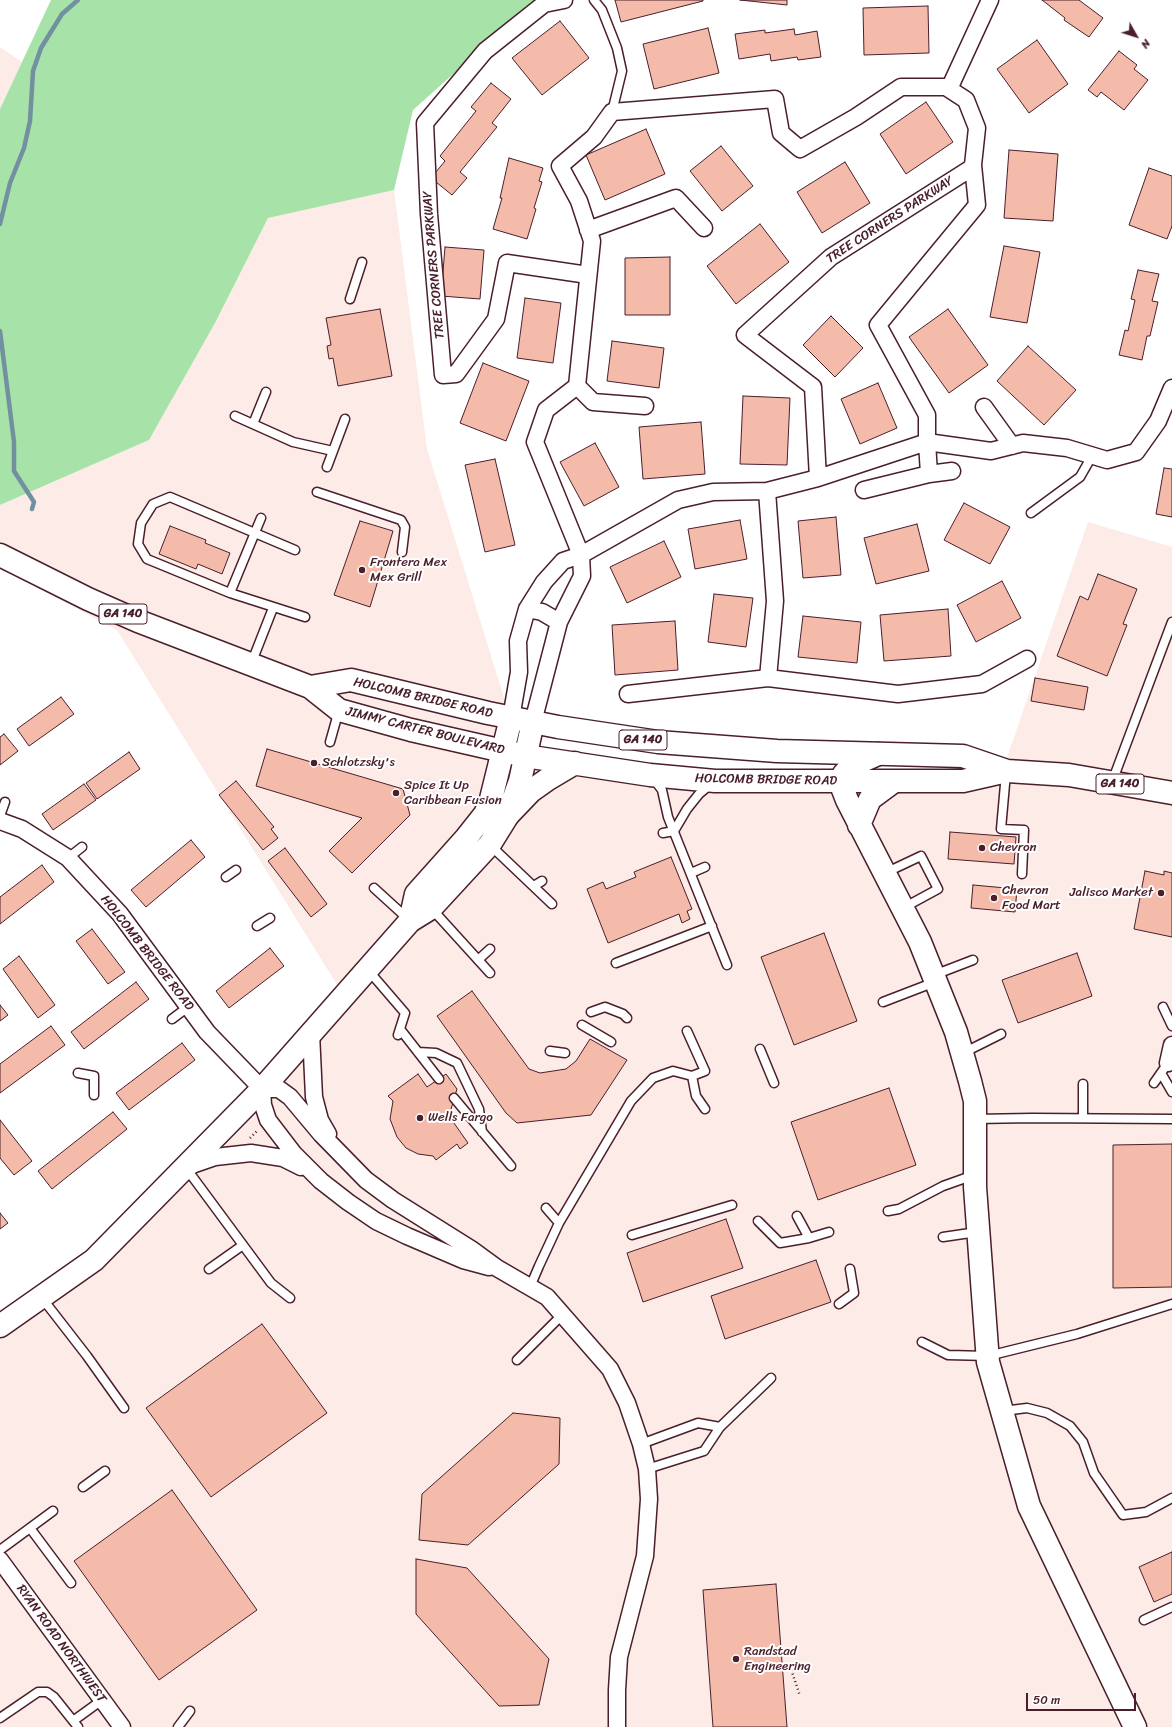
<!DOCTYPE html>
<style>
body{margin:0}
#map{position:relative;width:1172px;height:1727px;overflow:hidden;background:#fff;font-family:Sriracha,sans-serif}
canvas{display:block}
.north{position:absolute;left:1116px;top:16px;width:40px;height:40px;-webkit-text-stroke:3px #fff;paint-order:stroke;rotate:129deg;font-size:11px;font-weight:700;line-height:16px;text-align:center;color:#4a1f2b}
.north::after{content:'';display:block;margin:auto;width:14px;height:18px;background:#4a1f2b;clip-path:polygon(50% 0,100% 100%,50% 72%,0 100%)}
.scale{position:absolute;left:1026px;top:1693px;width:110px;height:18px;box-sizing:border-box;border:2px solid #4a1f2b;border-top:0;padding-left:5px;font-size:12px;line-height:14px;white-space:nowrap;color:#4a1f2b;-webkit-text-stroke:3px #fff;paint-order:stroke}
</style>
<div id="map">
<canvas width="1172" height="1727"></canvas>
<div class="north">N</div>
<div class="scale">50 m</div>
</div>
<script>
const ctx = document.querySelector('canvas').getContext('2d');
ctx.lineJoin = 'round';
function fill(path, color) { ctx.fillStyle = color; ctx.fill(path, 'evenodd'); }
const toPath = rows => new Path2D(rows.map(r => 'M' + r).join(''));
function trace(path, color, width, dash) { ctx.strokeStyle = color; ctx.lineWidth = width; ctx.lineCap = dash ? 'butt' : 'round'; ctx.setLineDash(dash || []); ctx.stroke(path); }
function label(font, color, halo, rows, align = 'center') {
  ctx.font = font + ' Sriracha,sans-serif'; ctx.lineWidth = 4; ctx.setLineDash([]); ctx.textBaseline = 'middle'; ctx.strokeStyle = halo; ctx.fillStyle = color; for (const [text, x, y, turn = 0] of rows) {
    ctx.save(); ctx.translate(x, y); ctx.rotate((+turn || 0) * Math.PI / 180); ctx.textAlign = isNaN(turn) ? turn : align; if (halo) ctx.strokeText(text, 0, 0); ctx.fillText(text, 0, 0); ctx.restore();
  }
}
const built = toPath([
 [0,47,22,62,0,109],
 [394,190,427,449,523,759,661,772,999,781,1088,522,1172,547,1172,1727,0,1727,0,1325,102,1264,219,1148,349,1004,117,630,0,568,0,505,149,440,215,323,268,218]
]);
const green = toPath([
 [51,0,536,0,413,110,394,190,268,218,215,323,149,440,0,505,0,109]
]);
const stream = toPath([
 [0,224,10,183,24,148,30,121,33,71,41,48,62,14,78,0],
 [0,331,14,442,14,471,34,502,32,509]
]);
const building = toPath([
 [615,0,703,0,703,1,621,22,615,0],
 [740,0,787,0,787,5,740,0],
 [1042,0,1079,0,1103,18,1089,37,1064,20,1065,18,1042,0],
 [928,6,929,53,864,55,863,8,928,6],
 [560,21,589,58,542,95,512,58,560,21],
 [708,28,719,73,654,89,643,44,708,28],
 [794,29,795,35,817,31,821,57,798,60,797,57,771,61,770,54,739,59,735,34,765,30,765,33,794,29],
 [1037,40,1068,84,1029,113,997,69,1037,40],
 [1119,51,1137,65,1134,69,1148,80,1124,110,1101,92,1097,97,1088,90,1119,51],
 [491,83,511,99,492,123,497,127,460,172,467,178,452,195,431,178,445,161,440,156,476,111,471,107,491,83],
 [926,102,953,142,906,174,880,134,926,102],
 [646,129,665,174,605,200,586,155,646,129],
 [721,146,753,186,722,211,690,171,721,146],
 [1009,150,1058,154,1053,221,1004,218,1009,150],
 [509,158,543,168,539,181,542,182,534,208,536,209,527,239,493,229,502,198,500,198,509,158],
 [845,162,870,203,822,233,797,192,845,162],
 [1149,168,1172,176,1172,226,1167,239,1129,225,1149,168],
 [760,224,789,262,736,304,707,266,760,224],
 [1004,246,1040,252,1027,323,990,317,1004,246],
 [445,247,484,250,480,299,441,296,445,247],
 [670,257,670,315,625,315,625,258,670,257],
 [1138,270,1159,274,1152,301,1158,302,1150,336,1147,336,1142,360,1119,355,1125,330,1128,331,1135,300,1131,299,1138,270],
 [525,298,561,303,553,363,517,358,525,298],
 [380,309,392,376,338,386,333,358,329,359,327,346,331,345,326,318,380,309],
 [948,309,988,365,949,393,909,337,948,309],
 [831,316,863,348,835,377,803,345,831,316],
 [612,341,664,348,659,388,607,381,612,341],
 [1028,346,1076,390,1044,425,997,381,1028,346],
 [483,363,529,381,506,441,460,423,483,363],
 [878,383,897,428,860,444,841,399,878,383],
 [743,396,790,398,787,465,740,464,743,396],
 [701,422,705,474,643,479,639,427,701,422],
 [595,443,619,487,584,506,560,462,595,443],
 [495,459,515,545,485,552,465,465,495,459],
 [1164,468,1172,469,1172,517,1156,514,1164,468],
 [964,503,1010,527,990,564,944,540,964,503],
 [836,517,841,575,803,578,798,521,836,517],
 [740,520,747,559,695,569,688,529,740,520],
 [360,521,393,531,370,607,334,595,360,521],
 [917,524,929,571,876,584,864,538,917,524],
 [170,526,206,540,205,543,230,553,222,574,198,564,196,569,159,554,170,526],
 [664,541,681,577,627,603,610,567,664,541],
 [1098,574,1137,589,1123,624,1127,625,1107,676,1057,656,1080,596,1088,600,1098,574],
 [1002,581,1021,618,976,642,957,605,1002,581],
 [714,594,753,598,746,647,708,642,714,594],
 [948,609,951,656,884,661,880,615,948,609],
 [803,616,861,622,857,663,798,657,803,616],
 [675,621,678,670,615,675,612,625,675,621],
 [1035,678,1088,687,1084,710,1031,701,1035,678],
 [61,697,74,714,29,746,17,729,61,697],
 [4,734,18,751,0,765,0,737,4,734],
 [267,749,403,789,410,815,352,873,329,851,362,818,256,786,267,749],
 [129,752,140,769,97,799,86,783,129,752],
 [236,781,274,827,271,829,278,838,263,850,219,795,236,781],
 [84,784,96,800,53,830,42,814,84,784],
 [950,832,1016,837,1014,864,948,859,950,832],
 [191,840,205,857,146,907,131,890,191,840],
 [285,848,327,904,311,917,268,861,285,848],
 [671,857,692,909,687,911,690,919,682,923,679,914,608,943,587,889,603,882,606,889,636,877,634,872,671,857],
 [42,865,54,882,0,924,0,897,42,865],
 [1145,871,1164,875,1164,871,1172,873,1172,937,1134,929,1145,871],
 [973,885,1017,889,1015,912,971,908,973,885],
 [92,929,125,972,108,984,76,941,92,929],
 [824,933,857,1021,794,1045,761,957,824,933],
 [270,948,284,966,229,1008,216,991,270,948],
 [1077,953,1092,996,1018,1023,1002,980,1077,953],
 [19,956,55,1005,38,1018,3,969,19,956],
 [136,982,149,999,84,1049,71,1032,136,982],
 [472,991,529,1069,540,1073,566,1069,576,1061,590,1039,627,1060,591,1115,517,1123,506,1113,437,1016,472,991],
 [0,1005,8,1015,0,1021,0,1005],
 [51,1026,65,1045,0,1093,0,1064,51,1026],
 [182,1043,195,1060,129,1110,116,1093,182,1043],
 [418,1074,427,1087,446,1074,457,1089,449,1116,468,1143,460,1149,457,1144,436,1160,433,1156,418,1154,406,1148,397,1137,390,1119,393,1101,388,1096,418,1074],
 [889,1088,916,1165,818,1200,791,1122,889,1088],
 [113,1112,127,1129,52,1189,38,1171,113,1112],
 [0,1120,32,1161,14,1175,0,1158,0,1120],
 [1172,1144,1172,1287,1113,1288,1113,1145,1172,1144],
 [0,1213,8,1223,0,1229,0,1213],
 [726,1219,743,1268,643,1302,627,1253,726,1219],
 [816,1260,831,1302,725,1339,711,1296,816,1260],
 [262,1324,327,1413,211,1497,146,1408,262,1324],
 [513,1413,560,1418,559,1464,468,1545,419,1540,422,1494,513,1413],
 [172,1490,257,1610,159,1680,74,1561,172,1490],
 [1172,1552,1172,1594,1154,1602,1139,1567,1172,1552],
 [416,1559,467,1568,549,1659,539,1705,499,1706,416,1614,416,1559],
 [776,1584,787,1727,713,1727,703,1590,776,1584]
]);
const path = toPath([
 [250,1138,258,1130],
 [790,1666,800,1696]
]);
const lane = toPath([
 [594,0,602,10,617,48,622,71,612,112],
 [350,299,362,262],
 [235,416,293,442,333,451],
 [253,424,266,392],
 [327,467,345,419],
 [317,492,401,520,405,527,402,552],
 [1031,513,1080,477,1092,456],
 [295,550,170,497,153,504,141,523,138,544,147,559,230,593,305,617],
 [230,593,261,518],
 [251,664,273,608],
 [330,742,339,710],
 [1006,773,1001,829,1024,830,1022,874],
 [653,778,662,790,668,817,727,965],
 [1112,782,1172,622],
 [0,816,5,802],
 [663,833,674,831,687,809,699,794,711,784],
 [490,845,552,904],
 [68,858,82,847],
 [691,873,705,867],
 [885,873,921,856,938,889,903,908],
 [226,877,236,870],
 [534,886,542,881],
 [374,888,408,919],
 [431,908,490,973],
 [257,926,270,918],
 [478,960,490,949],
 [616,963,712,926],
 [368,970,405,1013,398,1035],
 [934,975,973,960],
 [883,1002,935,982],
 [1163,1007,1172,1026],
 [591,1012,605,1007,623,1014,627,1018],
 [172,1019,188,1007],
 [582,1025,611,1042],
 [400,1029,439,1079],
 [760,1049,774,1083],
 [550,1051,565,1053],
 [418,1052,436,1053,457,1063,479,1109,482,1132],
 [963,1053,1001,1034],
 [78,1073,94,1076,94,1095],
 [1161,1073,1172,1092],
 [692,1076,696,1096,705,1109],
 [1154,1083,1168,1063],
 [454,1098,511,1166],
 [1083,1118,1083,1084],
 [975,1119,1032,1118,1172,1119],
 [186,1168,271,1283,290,1298],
 [546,1208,559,1223],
 [888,1211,899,1209,943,1186,974,1175],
 [797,1216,809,1238],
 [758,1221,780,1243,809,1238,829,1232],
 [632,1235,732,1205],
 [943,1237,977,1232],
 [209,1269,243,1245],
 [530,1287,539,1266,559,1223,631,1101,653,1078,673,1071,692,1076,705,1071,687,1031],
 [42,1298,87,1356,124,1408],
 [839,1304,854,1293,850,1269],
 [922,1342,948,1355,988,1356,1077,1334,1172,1304],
 [517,1360,563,1314],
 [1003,1411,1027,1408,1047,1413,1070,1426,1083,1442,1094,1473,1123,1515,1146,1512,1172,1498],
 [641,1444,698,1423,720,1427],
 [647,1469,704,1451,720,1427,771,1378],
 [83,1487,105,1471],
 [30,1528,71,1583],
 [0,1550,53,1511],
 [1144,1620,1172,1607],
 [0,1718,38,1692,47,1692,54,1697,78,1727],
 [73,1721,102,1700],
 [178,1727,190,1711]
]);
const street = toPath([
 [564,0,544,4,485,51,425,123,429,214,443,375,456,374,496,319,507,263,588,275],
 [949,89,990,0],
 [588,230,676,198,704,228],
 [577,386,593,402,645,406],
 [984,407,1012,446],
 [952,471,929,474,927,442,818,478,813,387,745,335,831,257,973,167],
 [864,490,929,474],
 [527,609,542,612,559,622],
 [768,678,898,694,982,684,1027,659],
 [628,694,768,678,775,601,767,491],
 [511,718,519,672,518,641,527,609,544,582,563,561,581,555,678,500,713,492,767,491,818,478],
 [533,722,559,622,582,576,581,555,535,442,546,410,577,386,592,241,579,201,560,166,594,137,612,112,775,99,781,133,800,149,856,117,901,87,946,87,966,100,977,128,973,165,977,205,878,325,927,415,927,442,991,451,1023,443,1067,448,1107,460,1136,452,1158,421,1172,388],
 [0,821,22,829,68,858,120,914,207,1032,262,1089],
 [311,1033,314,1097,320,1120,328,1134],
 [1168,1063,1172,1045],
 [262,1089,279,1089,290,1097,321,1134,366,1180,393,1200,471,1249,497,1268,547,1297,610,1369,627,1403,641,1444,647,1469,649,1499,645,1556,619,1657,617,1690,617,1727],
 [262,1089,263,1105,268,1120,294,1154,321,1181,348,1202,376,1221,407,1236,463,1260,489,1267],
 [189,1166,215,1157,251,1153,283,1158,301,1167],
 [0,1560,122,1727]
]);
const secondary = toPath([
 [878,754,851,766,844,774,840,782,847,800,920,942,956,1032,970,1081,975,1101,975,1187,988,1362,1029,1506,1135,1727],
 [859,825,870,799,893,782],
 [410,921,416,894,466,838,485,814,490,803,511,718],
 [0,1326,94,1260,262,1089,410,921,431,908,490,844,508,815,520,781,533,722]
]);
const primary = toPath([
 [0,555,88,599,138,621,310,687,339,710,411,730,525,756,650,775,715,781,963,781,1007,771],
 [310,687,351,680,488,713,558,727,658,742,777,751,963,756,1007,771,1069,775,1172,793],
 [508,815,531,791,548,779,575,763]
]);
const markers = [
 [362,570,4,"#4a1f2b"],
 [314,763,4,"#4a1f2b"],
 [396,793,4,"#4a1f2b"],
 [982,848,4,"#4a1f2b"],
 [1161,893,4,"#4a1f2b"],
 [994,898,4,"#4a1f2b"],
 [420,1118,4,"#4a1f2b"],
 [736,1659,4,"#4a1f2b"]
];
const shields = [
 [123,614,48],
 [643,740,48],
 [1120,784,48]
];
const shieldNames = [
 ["GA 140",123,614],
 ["GA 140",643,740],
 ["GA 140",1120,784]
];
const streetNames = [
 ["TREE CORNERS PARKWAY",890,220,-33],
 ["TREE CORNERS PARKWAY",434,265,-95],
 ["HOLCOMB BRIDGE ROAD",423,698,13],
 ["JIMMY CARTER BOULEVARD",425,731,14],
 ["HOLCOMB BRIDGE ROAD",766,780,1],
 ["HOLCOMB BRIDGE ROAD",147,953,52],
 ["RYAN ROAD NORTHWEST",61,1644,54]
];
const poiNames = [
 ["Frontera Mex",370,563],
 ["Mex Grill",370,578],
 ["Schlotzsky's",322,763],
 ["Spice It Up",404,786],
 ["Caribbean Fusion",404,801],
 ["Chevron",990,848],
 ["Chevron",1002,891],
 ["Food Mart",1002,906],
 ["Jalisco Market",1153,893,"right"],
 ["Wells Fargo",428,1118],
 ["Randstad",744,1652],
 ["Engineering",744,1667]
];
fill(built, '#fcebe6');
fill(green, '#a7e2a8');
trace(stream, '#7390a1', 4.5);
fill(building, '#f4bbab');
trace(building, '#4a1f2b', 1);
trace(lane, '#4a1f2b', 11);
trace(street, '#4a1f2b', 19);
trace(secondary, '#4a1f2b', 25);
trace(primary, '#4a1f2b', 25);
trace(path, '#4a1f2b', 2.5, [1, 3]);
trace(lane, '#fff', 8);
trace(street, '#fff', 16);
trace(secondary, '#fff', 22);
trace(primary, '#fff', 22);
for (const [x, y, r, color] of markers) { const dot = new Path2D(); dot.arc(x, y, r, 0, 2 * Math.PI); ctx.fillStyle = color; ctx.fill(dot); trace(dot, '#fff', 1.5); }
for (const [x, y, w] of shields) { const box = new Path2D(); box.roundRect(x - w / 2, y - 10, w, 20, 3); ctx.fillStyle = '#fff'; ctx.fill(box); trace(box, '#4a1f2b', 1); }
label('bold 12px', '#4a1f2b', null, shieldNames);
label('13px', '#4a1f2b', '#fff', streetNames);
label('13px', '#4a1f2b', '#fff', poiNames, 'left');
</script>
